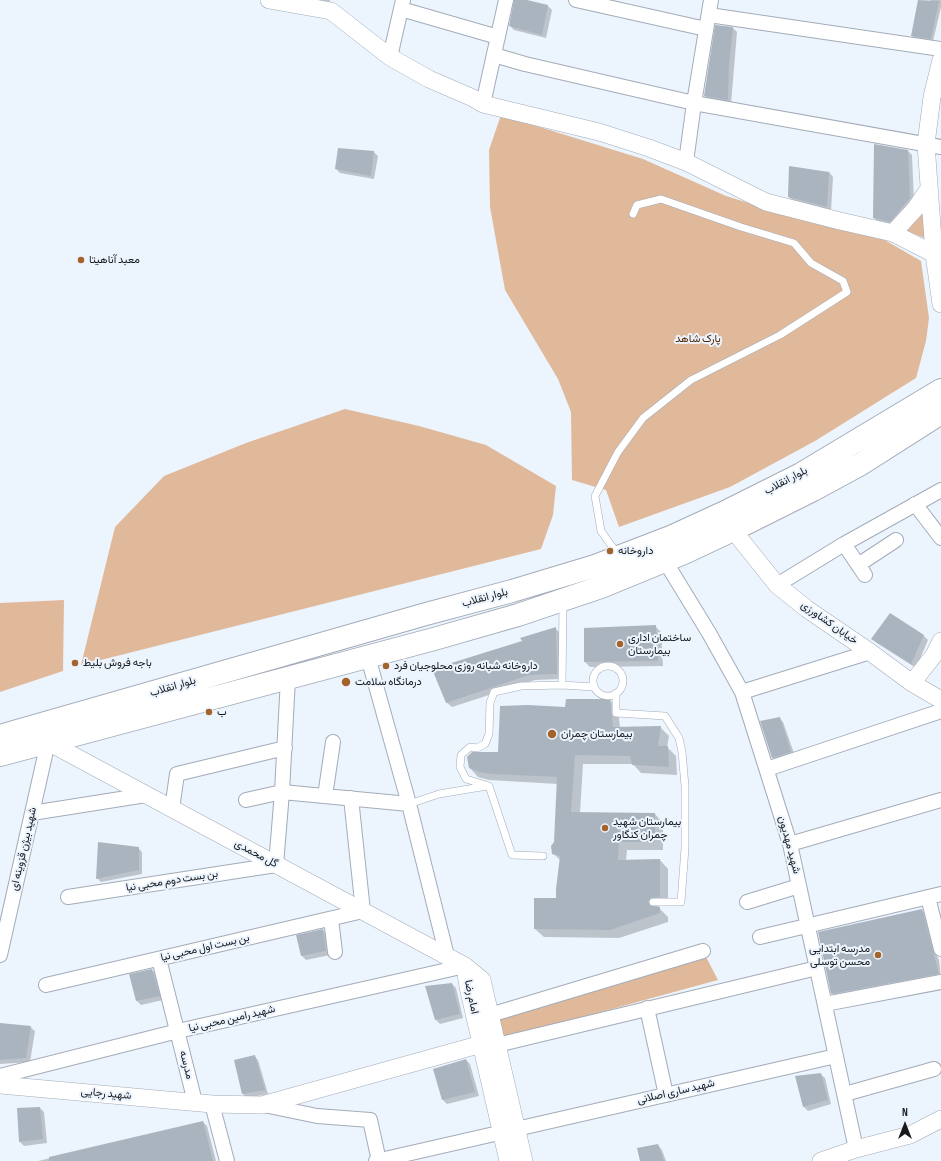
<!DOCTYPE html>
<meta charset="utf-8">
<style>
body{margin:0}
#map{position:relative;width:941px;height:1161px;overflow:hidden;background:#ecf4fe;font-family:"Sofia Sans Condensed",sans-serif}
canvas{display:block}
.north{position:absolute;left:885px;top:1105px;width:40px;height:40px;-webkit-text-stroke:3px #ecf4fe;paint-order:stroke;rotate:0deg;font-size:11px;font-weight:700;line-height:16px;text-align:center;color:#16191d}
.north::after{content:'';display:block;margin:auto;width:14px;height:18px;background:#16191d;clip-path:polygon(50% 0,100% 100%,50% 72%,0 100%)}
</style>
<div id="map">
<canvas width="941" height="1161"></canvas>
<div class="north">N</div>
</div>
<script>
const ctx = document.querySelector('canvas').getContext('2d');
ctx.lineJoin = 'round';
function fill(path, color) { ctx.fillStyle = color; ctx.fill(path, 'evenodd'); }
const toPath = rows => new Path2D(rows.map(r => 'M' + r).join(''));
function trace(path, color, width, dash) { ctx.strokeStyle = color; ctx.lineWidth = width; ctx.lineCap = dash ? 'butt' : 'round'; ctx.setLineDash(dash || []); ctx.stroke(path); }
function label(font, color, halo, rows, align = 'center') {
  ctx.font = font + ' "Sofia Sans Condensed",Vazirmatn,sans-serif'; ctx.lineWidth = 4; ctx.setLineDash([]); ctx.textBaseline = 'middle'; ctx.strokeStyle = halo; ctx.fillStyle = color; for (const [text, x, y, turn = 0] of rows) {
    ctx.save(); ctx.translate(x, y); ctx.rotate((+turn || 0) * Math.PI / 180); ctx.textAlign = isNaN(turn) ? turn : align; if (halo) ctx.strokeText(text, 0, 0); ctx.fillText(text, 0, 0); ctx.restore();
  }
}
const green = toPath([
 [501,115,643,159,726,196,810,222,883,239,921,261,929,318,926,341,916,378,815,441,730,487,619,527,606,490,572,480,571,412,558,379,505,290,490,207,489,150],
 [923,208,925,238,903,230],
 [345,409,419,426,486,445,556,486,553,515,541,549,81,665,115,527,164,476,246,443],
 [64,600,63,671,0,692,0,603],
 [703,951,718,980,502,1039,495,1018]
]);
const shadow = toPath([
 [310,0,330,0,329,3],
 [515,0,523,0,548,6,552,10,546,38,514,30,510,26],
 [931,0,941,0,941,7,933,41,915,38,912,36],
 [716,26,733,28,737,32,731,104,709,100,705,96],
 [908,151,912,155,914,203,894,226,878,222,874,218],
 [374,152,378,156,374,179,340,173,336,169],
 [829,172,833,177,831,211,793,201,789,197],
 [891,614,924,636,928,640,916,668,877,643,873,639],
 [655,626,661,632,663,666,590,667,585,662],
 [555,628,560,633,561,679,535,680,452,707,446,702,523,641],
 [610,700,618,709,620,728,660,727,669,736,667,747,676,756,677,775,641,773,633,764,583,764,580,813,655,814,663,823,663,850,627,850,626,861,660,860,668,869,668,905,659,906,658,907,668,917,668,922,619,938,544,937,535,929,557,899,561,861,553,853,555,842,558,784,489,780,478,777,470,768,499,753,565,709],
 [779,718,783,722,795,756,777,762,773,758,761,722],
 [138,848,142,852,142,874,101,882,97,878],
 [922,910,926,915,937,956,939,960,941,978,836,998,832,994],
 [323,930,327,934,330,955,306,960,302,956,297,936],
 [152,970,156,974,163,1000,141,1005,137,1001,130,975],
 [452,984,456,988,463,1018,440,1024,436,1020],
 [0,1024,30,1027,35,1031,30,1062,0,1064],
 [254,1056,258,1060,268,1094,247,1098,243,1094,235,1061],
 [466,1060,470,1064,479,1096,447,1104,442,1099],
 [820,1074,825,1078,831,1104,808,1111,804,1107],
 [40,1108,44,1112,47,1143,24,1146,20,1142],
 [203,1122,207,1126,216,1161,38,1161],
 [658,1145,662,1150,666,1161,641,1161]
]);
const building = toPath([
 [514,0,527,0,548,5,542,35,509,26],
 [918,0,939,1,931,39,911,36],
 [715,25,733,27,729,67,728,100,704,96],
 [874,144,908,150,910,198,890,222,873,218],
 [338,148,374,151,371,176,335,169],
 [789,166,829,172,827,207,788,197],
 [890,613,924,635,911,664,871,639],
 [656,625,658,661,584,662,584,628],
 [556,627,557,674,529,675,446,703,432,669,522,641,520,638],
 [566,699,610,699,613,727,661,726,658,746,668,746,669,767,632,765,630,756,575,755,571,812,655,813,655,842,619,842,618,860,660,859,660,897,651,898,648,902,651,906,660,907,660,913,610,930,534,929,534,898,556,898,556,889,560,856,552,854,551,846,554,842,557,777,492,774,479,772,469,768,467,757,472,752,498,752,500,706,528,705,565,707],
 [780,717,791,752,772,758,760,721],
 [98,842,139,847,139,870,96,879],
 [922,909,939,974,831,994,818,932],
 [323,929,326,951,301,956,296,935],
 [152,969,160,996,136,1001,129,974],
 [452,983,460,1014,435,1020,425,986],
 [0,1023,31,1026,26,1058,0,1060],
 [255,1055,265,1090,242,1094,234,1060],
 [466,1059,475,1092,442,1100,433,1069],
 [821,1073,828,1100,803,1107,795,1076],
 [40,1107,43,1139,19,1142,17,1108],
 [203,1121,213,1161,49,1161,49,1157],
 [658,1144,664,1161,640,1161,637,1148]
]);
const service = toPath([
 [618,555,601,531,595,496,618,452,643,418,691,380,780,335,847,292,843,281,811,263,794,243,741,227,661,199,637,205,633,214],
 '593 681a15 15 0 1 1 30 0a15 15 0 1 1-30 0Z',
 [562,685,563,602],
 [616,693,616,713,665,716,679,738,682,752,685,786,685,848,681,902,653,902],
 [409,804,439,794,487,786],
 [543,856,512,855,489,786,466,779,460,767,461,755,470,747,477,748,485,744,489,734,490,703,494,692,521,686,562,685,594,687]
]);
const minor = toPath([
 [576,0,706,29],
 [401,9,498,37],
 [709,15,941,49],
 [494,55,525,64,694,103,941,147],
 [390,57,403,0],
 [483,104,506,0],
 [686,162,694,103,711,0],
 [915,504,941,538],
 [844,544,865,575],
 [665,561,709,633,742,692,790,844,856,1149],
 [858,565,896,540],
 [777,585,844,544,941,490],
 [368,657,409,804,447,956],
 [742,692,870,652],
 [767,769,941,711],
 [325,796,333,742],
 [246,800,282,792,409,804],
 [172,809,177,774,285,748],
 [32,813,146,795],
 [790,844,941,800],
 [68,897,276,865,282,792,288,678],
 [928,897,941,949],
 [747,902,799,886],
 [331,919,335,952],
 [760,937,941,894],
 [0,955,48,742],
 [159,959,195,1102],
 [46,985,363,911,351,798],
 [825,1004,941,982],
 [647,1008,666,1095],
 [490,1015,703,951],
 [497,1045,817,968],
 [0,1076,178,1031,465,966],
 [845,1094,934,1069],
 [212,1104,227,1161],
 [264,1105,317,1116,370,1120,379,1161],
 [376,1161,836,1056]
]);
const tertiary = toPath([
 [269,0,331,11,390,57,429,79,473,98,483,104,599,132,649,148,686,162,766,202,840,221,893,233,934,254],
 [941,60,932,97,926,144,934,254,941,304],
 [893,233,915,209,928,190],
 [733,530,777,585,807,609,870,652,912,683,941,700],
 [912,683,934,655,941,641],
 [48,742,465,966,482,980,524,1161],
 [465,966,468,987,508,1161],
 [0,1085,212,1104,262,1105,496,1040],
 [821,1161,856,1149,910,1135,941,1119]
]);
const primary = toPath([
 [0,736,426,614,512,591,595,566,673,536,723,513,801,474,941,390],
 [0,755,434,639,518,615,601,587,684,553,733,530,813,490,861,464,941,413]
]);
const markers = [
 [81,260,4,"#a3632b"],
 [610,551,4,"#a3632b"],
 [620,644,4,"#a3632b"],
 [75,663,4,"#a3632b"],
 [386,666,4,"#a3632b"],
 [346,682,5,"#a3632b"],
 [209,712,4,"#a3632b"],
 [552,734,5,"#a3632b"],
 [605,828,4,"#a3632b"],
 [878,955,4,"#a3632b"]
];
const poiNames = [
 ["معبد آناهیتا",89,260],
 ["داروخانه",618,551],
 ["ساختمان اداری",628,638],
 ["بیمارستان",628,651],
 ["باجه فروش بلیط",83,663],
 ["داروخانه شبانه روزی محلوجیان فرد",394,666],
 ["درمانگاه سلامت",355,682],
 ["ب",217,712],
 ["بیمارستان چمران",561,734],
 ["بیمارستان شهید",613,822],
 ["چمران کنگاور",613,835],
 ["مدرسه ابتدایی",870,949,"right"],
 ["محسن توسلی",870,962,"right"]
];
const parkNames = [
 ["پارک شاهد",698,339]
];
const streetNames = [
 ["بلوار انقلاب",786,481,-28],
 ["بلوار انقلاب",485,598,-15],
 ["خیابان کشاورزی",829,623,35],
 ["بلوار انقلاب",173,687,-16],
 ["شهید مهدیون",789,845,75],
 ["شهید بیژن قزوینه ای",24,849,-77],
 ["گل محمدی",256,854,28],
 ["بن بست دوم محبی نیا",172,881,-9],
 ["بن بست اول محبی نیا",205,948,-13],
 ["امام رضا",471,997,78],
 ["شهید رامین محبی نیا",232,1019,-13],
 ["مدرسه",186,1065,76],
 ["شهید ساری اصلانی",676,1092,-13],
 ["شهید رجایی",106,1094,5]
];
fill(green, '#e0b99b');
fill(shadow, '#0003');
fill(building, '#aab4bf');
trace(service, '#a3acb8', 8);
trace(minor, '#a3acb8', 16);
trace(tertiary, '#a3acb8', 18);
trace(primary, '#a3acb8', 24);
trace(service, '#fff', 7);
trace(minor, '#fff', 14);
trace(tertiary, '#fff', 17);
trace(primary, '#fff', 22);
for (const [x, y, r, color] of markers) { const dot = new Path2D(); dot.arc(x, y, r, 0, 2 * Math.PI); ctx.fillStyle = color; ctx.fill(dot); trace(dot, '#ecf4fe', 1.5); }
label('11px', '#16191d', '#ecf4fe', poiNames, 'left');
label('11px', '#4e2803', '#ecf4fe', parkNames);
label('11px', '#16191d', '#ecf4fe', streetNames);
</script>
